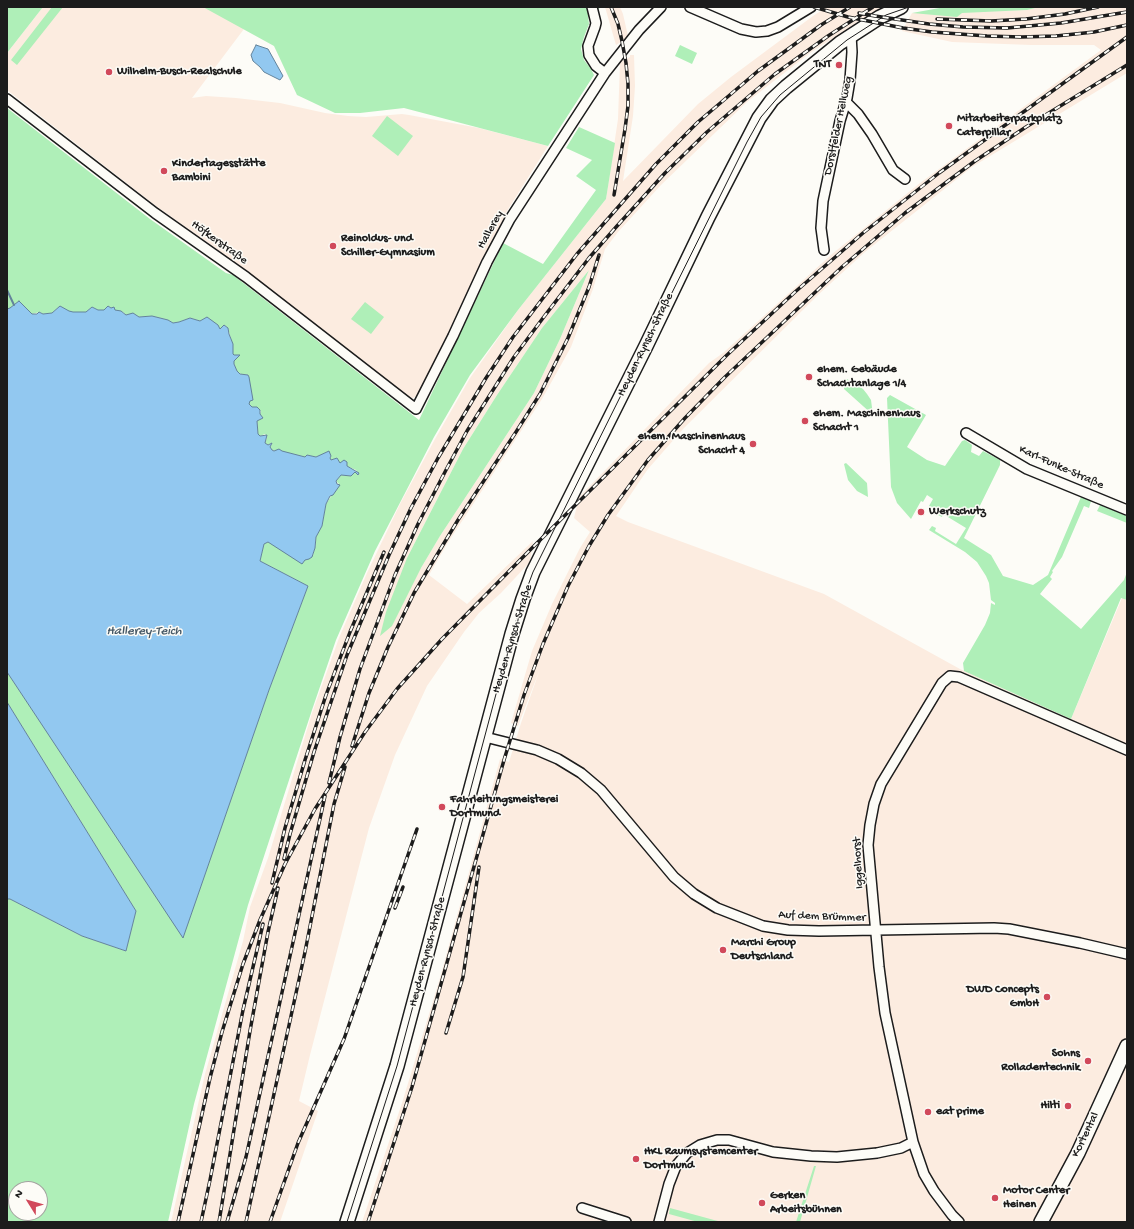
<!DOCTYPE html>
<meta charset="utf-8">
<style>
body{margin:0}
#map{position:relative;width:1134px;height:1229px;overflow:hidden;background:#fdfcf7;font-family:"Gochi Hand",sans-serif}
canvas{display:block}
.frame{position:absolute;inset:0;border:8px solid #1c1c1c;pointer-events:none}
.north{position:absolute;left:8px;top:1181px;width:40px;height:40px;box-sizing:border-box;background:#fdfcf7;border:1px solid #a3a29f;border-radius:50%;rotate:307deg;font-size:11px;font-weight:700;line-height:16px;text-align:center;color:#1c1c1c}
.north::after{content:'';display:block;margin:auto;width:14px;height:18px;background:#d1495b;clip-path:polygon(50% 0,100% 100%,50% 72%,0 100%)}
</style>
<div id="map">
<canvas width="1134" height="1229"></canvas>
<div class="frame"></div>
<div class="north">N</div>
</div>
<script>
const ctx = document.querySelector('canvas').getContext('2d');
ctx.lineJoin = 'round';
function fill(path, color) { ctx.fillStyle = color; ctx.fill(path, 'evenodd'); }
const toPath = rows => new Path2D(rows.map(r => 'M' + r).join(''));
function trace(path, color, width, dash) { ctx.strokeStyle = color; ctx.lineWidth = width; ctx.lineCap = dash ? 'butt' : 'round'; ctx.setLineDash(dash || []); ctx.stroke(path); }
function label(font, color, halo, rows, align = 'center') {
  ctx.font = font + ' "Gochi Hand",sans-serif'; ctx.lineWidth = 3; ctx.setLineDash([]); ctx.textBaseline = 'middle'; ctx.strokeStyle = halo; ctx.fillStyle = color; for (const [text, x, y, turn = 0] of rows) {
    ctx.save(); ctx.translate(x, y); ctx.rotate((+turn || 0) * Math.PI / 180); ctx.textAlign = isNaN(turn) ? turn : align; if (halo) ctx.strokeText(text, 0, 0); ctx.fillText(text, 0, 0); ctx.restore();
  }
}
const built = toPath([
 [43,7,218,7,247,25,192,98,206,96,236,98,280,103,325,113,348,116,366,117,402,114,409,115,479,128,548,146,507,211,418,395,413,398,408,397,214,247,156,206,7,90,7,53],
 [605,7,620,7,623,14,628,36,627,40,626,39,616,45],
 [827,7,882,7,810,53,747,102,661,185,618,232,605,249,593,289,571,347,542,399,447,544,429,575,467,604,533,541,530,562,501,593,479,613,464,632,427,686,395,755,369,828,310,1055,299,1101,318,1111,280,1222,171,1222,205,1074,243,941,250,907,268,858,312,713,339,638,367,573,400,504,435,439,470,378,518,310,606,199,618,119,620,63,622,60,622,61,630,57,630,55,634,55,635,86,633,116,623,181,698,104,731,77,813,16],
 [589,270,560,339,534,393,440,536,421,568,407,558,463,449,497,395,542,328],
 [1039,7,1127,7,1127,73,972,167,865,252,819,294,684,428,648,469,616,516,628,522,824,594,960,669,1071,719,1122,598,1127,600,1127,1222,362,1222,402,1103,440,978,500,759,509,762,521,723,540,669,518,726,511,723,532,651,552,604,580,548,590,532,574,518,579,497,709,363,723,353,832,254,920,183,1101,50,1094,45,1031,45,952,42,902,31,912,13,1027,10]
]);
const green = toPath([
 [7,7,43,7,7,53],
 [52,7,63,7,17,65,11,60],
 [203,7,601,7,588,17,589,24,584,37,581,49,584,60,591,69,594,75,548,146,404,108,360,113,335,113,297,95,274,46],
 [945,7,1039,7,1027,10,962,13,957,17,912,13],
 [680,45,697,53,692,64,675,56],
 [7,108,150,219,226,273,233,275,419,420,503,243,543,264,596,190,576,176,592,160,566,148,579,127,615,143,606,199,518,310,470,375,434,437,375,551,336,640,312,710,248,905,194,1104,168,1222,7,1222,7,899,10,899,82,936,126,951,136,911,7,702,7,672,183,937,269,690,308,586,260,561,264,544,268,542,305,560,313,555,316,543,316,537,322,526,326,504,339,484,336,481,341,475,351,476,355,472,358,475,356,470,339,463,337,458,331,460,330,458,331,457,328,452,316,457,307,455,305,457,272,450,270,447,272,444,271,443,268,445,265,443,267,437,265,434,260,436,258,434,257,421,261,418,263,419,260,414,261,411,252,407,249,404,249,377,248,375,241,374,237,371,234,364,234,361,239,355,234,355,233,354,233,347,228,328,224,325,220,329,207,317,200,321,190,318,179,322,173,323,168,320,152,316,139,317,134,314,126,315,123,312,116,311,108,306,104,310,98,310,92,307,86,312,69,312,60,306,52,313,43,314,40,312,32,314,10,308,7,309],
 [16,1189,40,1189,40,1213,16,1213],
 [387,116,413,136,398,156,372,136],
 [589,270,560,339,534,393,440,536,421,568,392,626,380,636,386,612,407,558,463,449,497,395,542,328],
 [365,302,384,317,371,334,351,319],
 [847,379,863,389,867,394,871,400,873,415,844,389,844,382],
 [890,395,926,415,907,447,927,460,945,466,962,441,965,440,972,445,971,452,979,456,983,451,1000,460,1000,465,964,538,991,555,1003,576,1033,585,1048,575,1081,497,1091,501,1089,508,1084,506,1062,557,1052,571,1053,572,1050,577,1052,579,1040,594,1081,629,1124,580,1127,572,1127,600,1121,598,1071,719,964,671,963,663,985,625,990,613,991,603,995,605,995,603,991,600,989,583,986,576,977,562,965,552,929,530,932,526,936,528,935,531,956,544,966,528,943,514,942,517,938,515,940,510,929,506,933,499,927,495,923,502,921,501,911,519,897,503,891,487,887,398],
 [846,463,867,483,868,497,857,491,848,480,844,464],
 [1100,505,1127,516,1127,523,1097,511],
 [814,1166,816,1166,800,1222,796,1222],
 [670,1208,714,1220,722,1222,698,1222,669,1214]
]);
const water = toPath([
 [256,45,268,49,283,76,280,80,264,72,260,67,253,61,251,55,256,45],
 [19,301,32,314,37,314,39,312,43,314,52,313,60,306,69,311,73,312,86,312,92,307,98,310,104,310,108,306,111,308,114,307,115,310,121,311,126,315,133,313,139,317,152,316,168,320,173,323,179,322,190,318,200,321,207,317,218,325,220,329,224,325,228,328,229,334,233,344,233,354,234,355,240,355,234,361,234,364,237,371,240,374,248,375,249,377,253,400,250,401,249,404,252,407,257,407,260,410,260,414,263,418,257,421,258,434,260,436,267,435,265,443,268,445,272,443,270,447,272,450,274,451,279,449,282,451,305,457,307,455,316,457,329,451,331,456,330,458,331,460,337,458,340,463,344,460,347,462,347,466,359,473,358,475,355,472,351,476,341,475,336,481,337,484,340,485,333,495,330,496,326,504,322,526,316,537,315,548,312,557,309,559,305,560,302,564,268,542,264,544,260,561,308,586,269,690,183,938,7,672,7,309,10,308,19,301],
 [7,702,136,911,126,951,82,936,10,899,7,899,7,702]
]);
const stream = toPath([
 [7,290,14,305]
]);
const street = toPath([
 [592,7,596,23,595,27,588,46,589,55,596,66,605,73],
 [690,7,741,29,756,32,767,31,778,27,811,7],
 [7,99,155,213,246,277,416,409,453,336,487,262,510,219,605,73,639,30,661,7],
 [846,102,858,114,872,134,893,170,905,179],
 [824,250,821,228,823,201,840,121,847,98,850,80,852,52,851,35],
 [966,433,1027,469,1127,510],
 [485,737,537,750,558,759,581,773,601,790,674,877,694,894,717,908,763,926,788,930,819,931,994,928,1009,929,1080,943,1127,954],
 [582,1208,626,1222],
 [659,1222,669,1184,676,1166,687,1153,700,1145,717,1140,729,1140,773,1152,811,1156,837,1157,877,1153,901,1148,913,1142],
 [959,1222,952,1215,934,1191,924,1174,913,1142,885,1013,879,967,868,845,870,825,874,804,881,784,942,683,950,676,959,677,1127,750]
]);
const secondary = toPath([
 [347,1222,397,1066,512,634,523,599,533,572,646,346,708,217,759,118,772,100,786,87,840,43,880,17,901,7],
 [1041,1222,1078,1153,1127,1046]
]);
const tram = toPath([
 [347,1222,397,1066,512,634,523,599,533,572,747,142,761,117,780,95,847,40,886,15,909,7]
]);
const rail = toPath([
 [611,7,618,24,622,41,626,63,628,84,628,106,625,129,614,195],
 [814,7,848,17,903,28,932,32,987,36,1021,37,1056,36,1094,32,1127,25],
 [859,13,875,16,929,24,963,27,1007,28,1061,23,1127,12],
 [937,19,991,21,1026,19,1065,14,1098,7],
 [352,746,369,693,388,647,414,593,458,520,516,432,540,394,568,338,589,287,599,255],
 [329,783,340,737,360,669,395,575,418,524,446,470,467,431,514,357,543,318,589,258,617,226,665,173,707,132,775,74,828,36,873,7],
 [284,859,290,834,314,752,347,655,389,555,411,508,438,458,486,378,513,337,577,254,656,164,698,122,758,71,821,25,850,7],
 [272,883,285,828,305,760,326,695,350,632,384,552],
 [395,908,403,887],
 [446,1033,463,977,479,867],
 [178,1222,210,1078,222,1032,243,964,260,920,285,864,315,809,365,732,397,689,442,639,532,548,727,355,795,292,863,233,939,173,1127,37],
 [201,1222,210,1180,243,1010,263,924],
 [219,1222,250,1031,268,932,278,888],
 [227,1222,246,1157,325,796],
 [246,1222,305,952,334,804,345,767],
 [270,1222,298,1143,344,1039,417,829],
 [368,1222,412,1087,504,760,524,695,543,644,568,586,589,546,608,515,648,460,685,418,725,377,842,267,905,213,975,161,1026,127,1127,65]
]);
const markers = [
 [839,65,4,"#d1495b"],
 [109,72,4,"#d1495b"],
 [949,126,4,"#d1495b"],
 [164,171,4,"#d1495b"],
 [333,246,4,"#d1495b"],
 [809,377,4,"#d1495b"],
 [805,421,4,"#d1495b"],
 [753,444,4,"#d1495b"],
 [921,512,4,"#d1495b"],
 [442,807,4,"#d1495b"],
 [723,950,4,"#d1495b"],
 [1047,997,4,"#d1495b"],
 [1088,1061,4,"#d1495b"],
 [1068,1106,4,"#d1495b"],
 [928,1112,4,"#d1495b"],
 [636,1159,4,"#d1495b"],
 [995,1198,4,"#d1495b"],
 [762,1203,4,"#d1495b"]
];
const poiNames = [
 ["TNT",831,65,"right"],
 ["Wilhelm-Busch-Realschule",117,72],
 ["Mitarbeiterparkplatz",957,119],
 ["Caterpillar",957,133],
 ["Kindertagesstätte",172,164],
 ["Bambini",172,178],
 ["Reinoldus- und",341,239],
 ["Schiller-Gymnasium",341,253],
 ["ehem. Gebäude",817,370],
 ["Schachtanlage 1/4",817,384],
 ["ehem. Maschinenhaus",813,414],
 ["Schacht 1",813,428],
 ["ehem. Maschinenhaus",745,437,"right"],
 ["Schacht 4",745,451,"right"],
 ["Werkschutz",929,512],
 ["Fahrleitungsmeisterei",450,800],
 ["Dortmund",450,814],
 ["Marchi Group",731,943],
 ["Deutschland",731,957],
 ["DWD Concepts",1039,990,"right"],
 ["GmbH",1039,1004,"right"],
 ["Sohns",1080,1054,"right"],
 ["Rolladentechnik",1080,1068,"right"],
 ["Hilti",1060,1106,"right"],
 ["eat prime",936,1112],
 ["HKL Raumsystemcenter",644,1152],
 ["Dortmund",644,1166],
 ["Motor Center",1003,1191],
 ["Heinen",1003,1205],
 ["Gerken",770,1196],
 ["Arbeitsbühnen",770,1210]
];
const streetNames = [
 ["Dorstfelder Hellweg",839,126,-78],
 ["Hallerey",491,230,-61],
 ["Höfkerstraße",219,243,36],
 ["Heyden-Rynsch-Straße",646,345,-64],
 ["Karl-Funke-Straße",1061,468,24],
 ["Heyden-Rynsch-Straße",513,639,-73],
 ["Iggelhorst",859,863,-93],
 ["Auf dem Brümmer",822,917,2],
 ["Heyden-Rynsch-Straße",428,952,-75],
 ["Kortental",1086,1135,-64]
];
const waterNames = [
 ["Hallerey-Teich",144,632]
];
fill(built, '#fcece0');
fill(green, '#afefb8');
fill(water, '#92c8f0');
trace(water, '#63839b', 1);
trace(stream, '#63839b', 2);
trace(street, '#1c1c1c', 12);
trace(secondary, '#1c1c1c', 16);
trace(street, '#fdfcf7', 9);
trace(secondary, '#fdfcf7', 13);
trace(tram, '#1c1c1c', 1);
trace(rail, '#1c1c1c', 3.5);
trace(rail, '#fdfcf7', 2, [6]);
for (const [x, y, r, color] of markers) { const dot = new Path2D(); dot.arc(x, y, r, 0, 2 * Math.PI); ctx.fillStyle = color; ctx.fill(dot); trace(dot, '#fdfcf7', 1.5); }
label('bold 12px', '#1c1c1c', '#fdfcf7', poiNames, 'left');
label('12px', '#1c1c1c', '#fdfcf7', streetNames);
label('italic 13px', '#455866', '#fdfcf7', waterNames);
</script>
